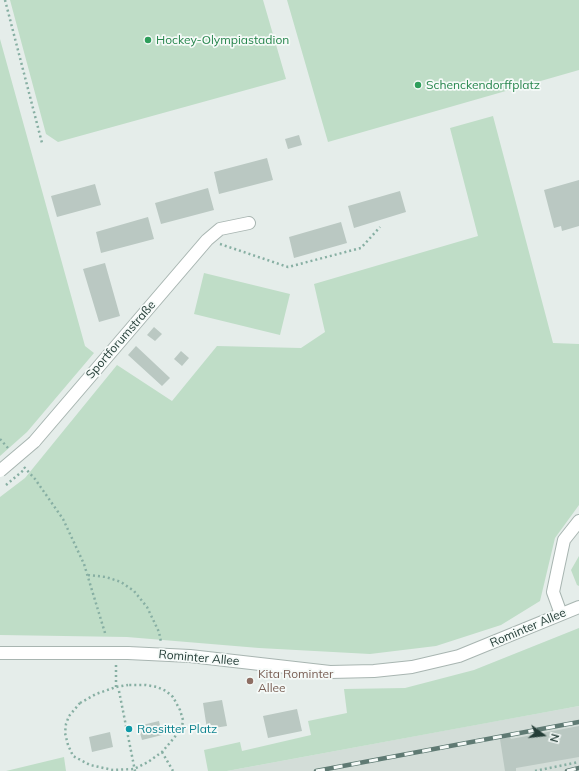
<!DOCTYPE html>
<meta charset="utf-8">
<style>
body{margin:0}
#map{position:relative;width:579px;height:771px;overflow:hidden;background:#e5edea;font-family:Mulish,sans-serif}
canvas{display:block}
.north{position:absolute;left:523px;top:715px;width:40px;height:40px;-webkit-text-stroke:3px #f5faf8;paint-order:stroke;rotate:105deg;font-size:11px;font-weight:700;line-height:16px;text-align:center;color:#253e38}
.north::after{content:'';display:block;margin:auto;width:14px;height:18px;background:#253e38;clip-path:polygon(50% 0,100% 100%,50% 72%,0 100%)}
</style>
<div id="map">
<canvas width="579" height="771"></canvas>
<div class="north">N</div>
</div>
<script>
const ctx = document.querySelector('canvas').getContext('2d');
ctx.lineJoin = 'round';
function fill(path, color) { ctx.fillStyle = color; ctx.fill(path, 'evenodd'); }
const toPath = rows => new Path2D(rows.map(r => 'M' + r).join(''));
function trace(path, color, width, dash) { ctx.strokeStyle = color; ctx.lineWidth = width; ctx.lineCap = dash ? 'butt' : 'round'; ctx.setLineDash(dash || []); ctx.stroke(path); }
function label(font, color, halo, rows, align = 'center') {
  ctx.font = font + ' Mulish,sans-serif'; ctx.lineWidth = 3.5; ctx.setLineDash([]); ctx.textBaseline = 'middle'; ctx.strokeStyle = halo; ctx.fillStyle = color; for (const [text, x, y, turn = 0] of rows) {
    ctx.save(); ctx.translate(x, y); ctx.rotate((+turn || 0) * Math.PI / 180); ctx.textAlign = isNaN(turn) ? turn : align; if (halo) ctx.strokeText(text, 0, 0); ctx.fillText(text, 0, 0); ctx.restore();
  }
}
const built = toPath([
 [579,706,579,771,227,771,486,723]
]);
const green = toPath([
 [10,0,263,0,286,79,58,142,46,134],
 [287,0,579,0,579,70,328,142],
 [0,39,85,346,94,353,27,432,0,456],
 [493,116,553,343,579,344,579,505,555,538,540,601,501,625,436,646,370,654,259,648,127,637,0,635,0,497,25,478,117,365,172,401,217,346,301,348,325,332,314,284,478,236,450,128],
 [204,273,290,294,280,335,194,314],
 [579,556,579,586,577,585,571,570],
 [579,628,579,706,227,771,208,771,204,750,240,742,242,751,311,735,308,721,347,713,344,689,405,688,474,670],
 [64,757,66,771,6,771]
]);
const building = toPath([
 [299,135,302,145,288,149,285,139],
 [267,158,273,180,219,194,214,172],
 [579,180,579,226,562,231,561,226,554,228,544,190],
 [95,184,101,205,57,217,51,196],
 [208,188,214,210,161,224,155,203],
 [400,191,406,212,354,228,348,206],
 [148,217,154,239,101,253,96,232],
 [341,222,347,243,294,258,289,237],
 [105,263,120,316,99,322,83,269],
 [154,327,162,334,155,341,147,335],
 [136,346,170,378,162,386,128,355],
 [181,351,189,358,182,366,174,359],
 [222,700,227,726,207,729,203,703],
 [297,709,302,731,268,738,263,716],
 [159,721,162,735,142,740,138,726],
 [579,726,579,757,516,768,516,771,505,771,500,739,510,737,511,739],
 [110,732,113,747,92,752,89,737]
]);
const path = toPath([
 [5,0,42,143],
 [220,244,288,267,361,248,380,227],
 [0,439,8,448],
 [24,467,35,479,63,519,84,564,105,633],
 [6,485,25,469],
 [88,575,106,577,121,582,134,591,147,607,159,632,161,642],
 [119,691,135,771],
 [80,703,69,716,66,724,65,733,68,745,73,756,90,765,113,770,134,769,148,762,162,752,174,738,182,727,183,720,180,710,173,697,166,691,157,687,146,685,128,685],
 [162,752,173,771],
 [535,771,579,762]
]);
const minor = toPath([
 [34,442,207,240,220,229,249,223],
 [561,614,553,592,558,568,564,540,579,521],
 [0,653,80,653],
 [128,653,190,656,330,672,374,671,412,667,459,656,579,607]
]);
const rail = toPath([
 [316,771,579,722],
 [567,771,579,768]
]);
const pathBridge = toPath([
 [116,687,116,665],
 [80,703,96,694,116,687,128,685]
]);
const minorBridge = toPath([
 [0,471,34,442],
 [80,653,128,653]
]);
const markers = [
 [148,40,4,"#2e9e5b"],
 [418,85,4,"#2e9e5b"],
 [250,681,4,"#8d6e63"],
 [129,729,4,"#0f9aa8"]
];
const leisureNames = [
 ["Hockey-Olympiastadion",156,40],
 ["Schenckendorffplatz",426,85]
];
const streetNames = [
 ["Sportforumstraße",121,340,-49],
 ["Rominter Allee",528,628,-23],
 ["Rominter Allee",199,658,5]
];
const educationNames = [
 ["Kita Rominter",258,674],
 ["Allee",258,688]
];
const cultureNames = [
 ["Rossitter Platz",137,729]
];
fill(built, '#d3ddd8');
fill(green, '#bfddc7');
fill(building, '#bac8c2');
trace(minor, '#a8b5b1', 14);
trace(path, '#87afa3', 2.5, [2, 3]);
trace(minor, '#fff', 12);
trace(rail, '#5f7a73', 4.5);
trace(rail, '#f5faf8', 3, [9]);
trace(minorBridge, '#a8b5b1', 14, []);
trace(pathBridge, '#87afa3', 2.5, [2, 3]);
trace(minorBridge, '#fff', 12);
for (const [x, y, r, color] of markers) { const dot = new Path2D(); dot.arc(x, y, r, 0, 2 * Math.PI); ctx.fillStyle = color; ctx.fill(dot); trace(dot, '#f5faf8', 1.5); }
label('12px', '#27864d', '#f5faf8', leisureNames, 'left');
label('12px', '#253e38', '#f5faf8', streetNames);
label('12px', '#785e54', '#f5faf8', educationNames, 'left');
label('12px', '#0d838f', '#f5faf8', cultureNames, 'left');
</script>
